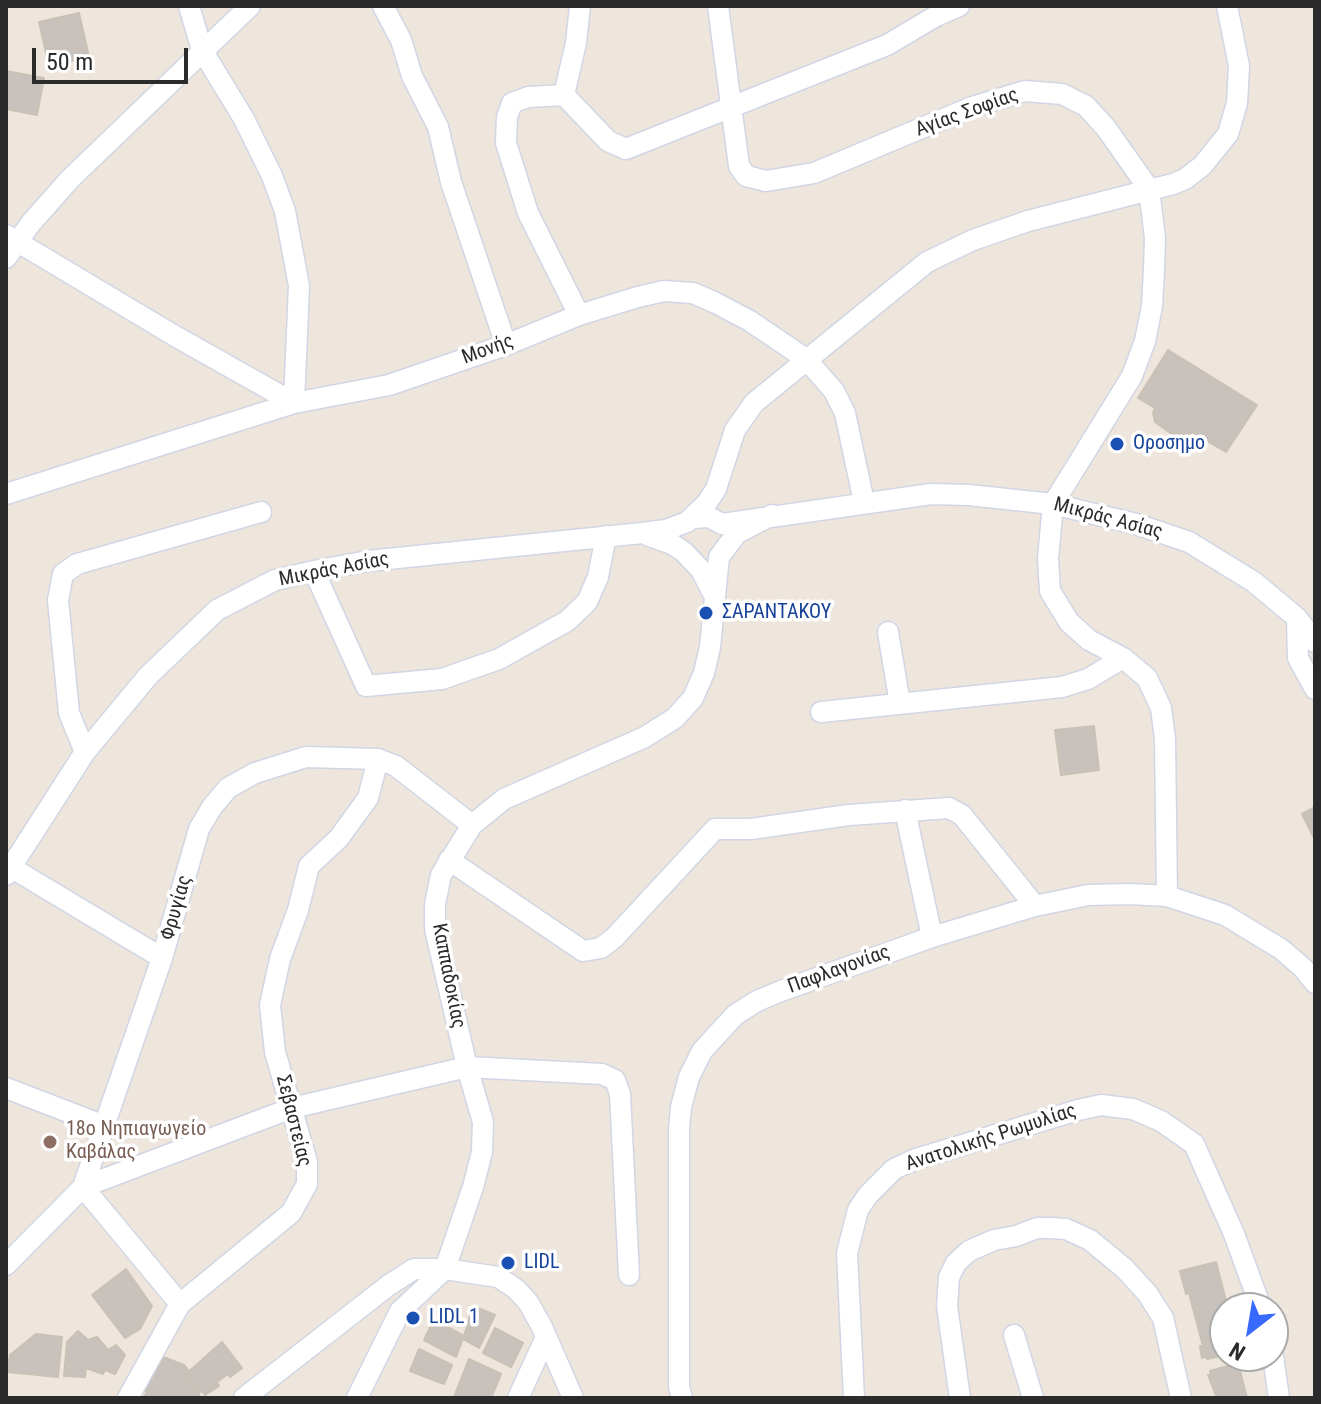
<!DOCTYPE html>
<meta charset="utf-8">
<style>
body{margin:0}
#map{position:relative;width:1321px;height:1404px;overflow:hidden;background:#eee5dc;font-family:"Roboto Condensed",sans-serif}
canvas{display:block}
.frame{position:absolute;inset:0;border:8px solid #2b2b2b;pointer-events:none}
.north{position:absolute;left:1209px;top:1292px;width:80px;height:80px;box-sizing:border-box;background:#fff;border:2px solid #aaa;border-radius:50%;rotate:211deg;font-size:22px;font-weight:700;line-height:32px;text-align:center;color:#2b2b2b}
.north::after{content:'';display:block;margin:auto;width:28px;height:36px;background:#3869ff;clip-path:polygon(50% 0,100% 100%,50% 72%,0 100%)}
.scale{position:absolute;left:32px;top:48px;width:156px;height:36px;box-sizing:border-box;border:4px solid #2b2b2b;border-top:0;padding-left:10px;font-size:24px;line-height:28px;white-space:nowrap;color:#2b2b2b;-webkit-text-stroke:6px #fff;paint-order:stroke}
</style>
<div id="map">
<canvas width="1321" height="1404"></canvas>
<div class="frame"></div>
<div class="north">N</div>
<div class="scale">50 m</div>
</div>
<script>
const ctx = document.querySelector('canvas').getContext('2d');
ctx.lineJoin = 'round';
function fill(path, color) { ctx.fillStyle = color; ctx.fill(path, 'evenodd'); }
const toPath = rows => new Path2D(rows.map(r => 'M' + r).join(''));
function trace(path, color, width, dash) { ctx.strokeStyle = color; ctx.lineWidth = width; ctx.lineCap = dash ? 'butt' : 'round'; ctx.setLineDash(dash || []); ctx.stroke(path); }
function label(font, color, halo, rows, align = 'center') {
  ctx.font = font + ' "Roboto Condensed",sans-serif'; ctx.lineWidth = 7; ctx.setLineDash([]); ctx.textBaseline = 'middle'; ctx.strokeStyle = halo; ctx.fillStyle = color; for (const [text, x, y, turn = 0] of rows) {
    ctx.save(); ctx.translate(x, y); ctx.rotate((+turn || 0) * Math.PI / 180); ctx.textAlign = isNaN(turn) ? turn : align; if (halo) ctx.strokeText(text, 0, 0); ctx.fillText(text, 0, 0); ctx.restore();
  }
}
const building = toPath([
 [79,13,89,57,49,66,39,22,79,13],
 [6,71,44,78,37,115,6,109,6,71],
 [1168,350,1257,405,1226,452,1192,432,1188,437,1176,437,1155,422,1153,413,1155,408,1138,398,1168,350],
 [1094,726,1099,770,1061,775,1055,730,1094,726],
 [1315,807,1315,840,1302,814,1315,807],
 [1216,1262,1228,1308,1225,1308,1225,1355,1207,1359,1207,1356,1202,1358,1200,1346,1203,1346,1189,1293,1186,1294,1180,1271,1216,1262],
 [126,1269,152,1306,140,1329,125,1338,92,1295,126,1269],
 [473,1306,495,1315,479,1348,463,1339,473,1306],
 [434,1319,464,1336,456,1357,424,1340,434,1319],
 [495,1328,523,1343,511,1367,483,1353,495,1328],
 [78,1331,88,1340,97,1337,108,1350,116,1345,125,1355,115,1374,105,1370,103,1374,86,1368,85,1377,64,1376,67,1342,78,1331],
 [36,1334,62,1337,58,1377,7,1372,10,1355,36,1334],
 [222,1342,242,1368,230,1377,228,1374,217,1382,219,1386,205,1395,202,1391,198,1394,184,1376,222,1342],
 [419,1349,452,1365,444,1384,410,1371,419,1349],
 [163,1357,184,1365,189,1371,184,1376,201,1398,143,1398,147,1392,138,1387,149,1365,157,1369,163,1357],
 [469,1359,501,1374,491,1398,454,1397,469,1359],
 [1238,1363,1247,1398,1217,1398,1208,1375,1211,1375,1210,1371,1238,1363]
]);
const minor = toPath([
 [383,6,401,40,412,76,438,127,451,182,506,345],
 [718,6,739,166,746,176,766,181,814,173,972,107,1025,91,1062,94,1086,106,1106,128,1149,189,1155,238,1154,270,1152,306,1145,341,1132,376,1053,504,1048,559,1050,591,1069,622,1089,640,1123,658,1147,678,1161,708,1165,739,1167,896],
 [564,95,608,141,626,149,887,45,936,16,959,6],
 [6,235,175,336,294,403,299,286,285,211,272,176,244,119,202,50,189,6],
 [6,258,31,223,70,179,250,6],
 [579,315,528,213,506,143,507,117,512,103,528,97,564,95,576,43,580,6],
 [6,494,294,403,389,385,506,345,579,315,638,297,664,291,693,293,716,303,750,321,806,359,834,391,845,413,864,502],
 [694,518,709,517,722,524,931,494,969,495,1053,504,1136,524,1189,542,1254,582,1297,618,1315,642],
 [647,535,672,544,684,552,701,570,713,593],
 [314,571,366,686,442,679,499,659,567,621,587,602,598,577,606,536],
 [1297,618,1298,658,1315,689],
 [888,632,900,704],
 [821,712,1062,687,1088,679,1123,658],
 [85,752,69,713,58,600,63,574,77,564,261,512],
 [905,810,932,937],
 [449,860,583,951,601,948,614,938,715,829,751,829,849,815,949,808,962,815,1035,906],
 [12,868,162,958],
 [6,875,85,752,148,676,217,610,275,580,314,571,368,561,642,533,666,530,687,522,706,504,716,489,735,430,754,403,927,262,973,240,1028,221,1173,184,1185,179,1202,166,1228,134,1237,103,1239,66,1227,6],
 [6,1088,102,1125],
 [83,1187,180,1304,291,1213,307,1184,307,1162,275,1052,270,1005,280,959,298,910,309,866,339,838,368,798,378,759],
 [83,1187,292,1108,467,1067,602,1074,615,1080,620,1094,629,1275],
 [6,1265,83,1187,162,958,199,829,212,807,228,788,255,773,306,757,378,759,396,766,472,825],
 [1014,1335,1033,1398],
 [1273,1356,1279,1398],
 [128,1398,180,1304],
 [244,1398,389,1285,414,1269,445,1269,498,1277,516,1289,528,1302,542,1327,573,1398],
 [357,1398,400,1311,445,1269,473,1187,482,1152,483,1122,467,1067,435,929,435,904,441,875,472,825,504,799,645,737,675,718,693,698,704,673,710,647,719,557,737,533,772,515],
 [518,1398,546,1337],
 [682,1398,679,1387,679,1129,681,1107,689,1077,702,1051,735,1015,757,1001,781,991,932,937,1035,906,1088,895,1130,894,1167,896,1225,915,1281,949,1303,968,1315,983],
 [854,1398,847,1253,858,1210,868,1195,894,1169,916,1159,1078,1110,1101,1105,1133,1109,1161,1121,1194,1144,1234,1234,1261,1308],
 [960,1398,947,1306,949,1277,956,1263,969,1251,994,1240,1016,1236,1037,1228,1051,1228,1066,1229,1090,1240,1124,1268,1147,1293,1163,1318,1181,1398]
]);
const markers = [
 [1117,444,8,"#1a4fb4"],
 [706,613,8,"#1a4fb4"],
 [50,1142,8,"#8d6e63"],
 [508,1263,8,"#1a4fb4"],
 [413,1318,8,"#1a4fb4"]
];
const streetNames = [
 ["Αγίας Σοφίας",967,113,-20],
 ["Μονής",488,350,-20],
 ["Μικράς Ασίας",1108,519,15],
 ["Μικράς Ασίας",334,570,-11],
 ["Φρυγίας",177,908,-74],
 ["Παφλαγονίας",839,970,-20],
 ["Καππαδοκίας",448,976,79],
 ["Σεβαστείας",293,1121,76],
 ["Ανατολικής Ρωμυλίας",991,1138,-18]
];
const transitNames = [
 ["Οροσημο",1133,444],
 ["ΣΑΡΑΝΤΑΚΟΥ",722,613],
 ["LIDL",524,1263],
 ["LIDL 1",429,1318]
];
const educationNames = [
 ["18ο Νηπιαγωγείο",66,1130],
 ["Καβάλας",66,1153]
];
fill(building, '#c9c2bc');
trace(building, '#c9c1b6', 2);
trace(minor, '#d1d6e5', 23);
trace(minor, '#fff', 20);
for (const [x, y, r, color] of markers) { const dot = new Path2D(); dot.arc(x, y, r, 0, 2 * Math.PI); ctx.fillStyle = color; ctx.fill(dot); trace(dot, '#fff', 3); }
label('20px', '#2b2b2b', '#fff', streetNames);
label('20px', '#164399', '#fff', transitNames, 'left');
label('20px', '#785e54', '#fff', educationNames, 'left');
</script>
